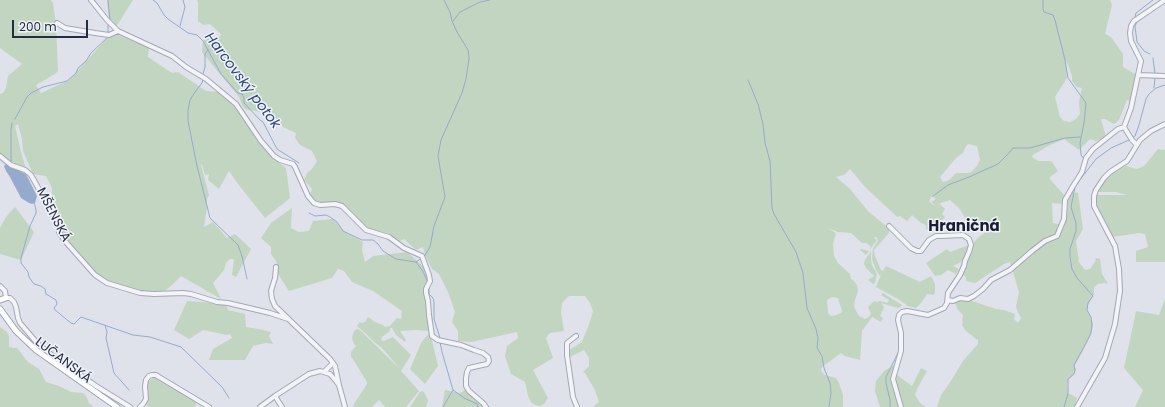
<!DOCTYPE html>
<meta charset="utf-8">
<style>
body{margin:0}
#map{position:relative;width:1165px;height:407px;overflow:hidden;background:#dfe2ea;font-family:Poppins,sans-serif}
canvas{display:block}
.scale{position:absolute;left:12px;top:20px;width:76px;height:18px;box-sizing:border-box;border:2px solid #262d43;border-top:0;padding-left:5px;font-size:12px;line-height:14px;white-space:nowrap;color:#262d43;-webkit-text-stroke:3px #eff2f7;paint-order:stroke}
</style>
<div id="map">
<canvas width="1165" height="407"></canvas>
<div class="scale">200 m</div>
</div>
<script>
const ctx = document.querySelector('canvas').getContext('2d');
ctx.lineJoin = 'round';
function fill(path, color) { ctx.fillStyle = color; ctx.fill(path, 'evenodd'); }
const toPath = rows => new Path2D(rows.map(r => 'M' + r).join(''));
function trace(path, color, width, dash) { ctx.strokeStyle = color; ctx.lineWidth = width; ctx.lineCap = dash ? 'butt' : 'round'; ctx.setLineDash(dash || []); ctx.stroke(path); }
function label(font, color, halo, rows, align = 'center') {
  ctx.font = font + ' Poppins,sans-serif'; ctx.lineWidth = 3; ctx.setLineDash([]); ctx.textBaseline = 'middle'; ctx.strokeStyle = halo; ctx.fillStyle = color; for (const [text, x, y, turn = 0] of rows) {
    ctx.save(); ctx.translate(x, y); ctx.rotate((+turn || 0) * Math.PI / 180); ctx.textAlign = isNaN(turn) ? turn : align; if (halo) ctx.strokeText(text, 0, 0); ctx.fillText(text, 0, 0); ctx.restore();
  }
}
const green = toPath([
 [0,0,51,0,53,3,56,24,58,71,55,74,36,85,41,93,69,80,110,35,116,34,149,48,148,57,172,73,178,72,206,91,220,92,233,105,259,143,275,160,286,168,290,198,265,218,238,184,229,171,219,189,208,180,209,174,205,175,202,164,201,165,209,195,207,199,207,207,204,227,213,222,227,238,235,234,251,249,236,277,232,275,234,259,230,259,226,263,224,270,213,283,221,299,181,276,172,285,161,294,141,292,107,281,98,275,70,246,63,237,60,224,46,198,52,196,52,188,46,176,33,174,23,151,22,139,18,124,15,126,21,152,26,169,9,161,0,154,0,94,3,93,6,88,8,76,22,64,0,48],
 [107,0,133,0,116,27,109,20],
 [197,0,1110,0,1112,5,1105,34,1111,37,1123,54,1123,67,1135,74,1135,81,1131,101,1127,100,1119,120,1114,124,1105,119,1101,119,1106,137,1096,141,1090,139,1079,150,1064,139,1048,146,1033,155,1032,157,1038,161,1050,161,1052,162,1058,171,1049,178,1065,196,1064,204,1052,203,1053,223,1063,225,1068,206,1068,198,1071,192,1078,193,1083,229,1076,241,1079,262,1085,270,1090,269,1095,262,1096,258,1100,259,1102,274,1108,284,1104,283,1098,284,1094,287,1094,294,1088,305,1087,310,1090,315,1093,324,1091,335,1078,360,1074,366,1076,369,1075,373,1068,380,1067,385,1068,393,1077,398,1075,405,1073,407,937,407,941,395,951,381,963,361,978,344,978,340,976,339,966,331,962,325,963,321,962,320,963,315,958,310,955,303,956,302,961,300,969,300,996,309,1004,310,1015,314,1014,319,1017,322,1019,322,1021,318,1017,310,1016,306,1019,292,1010,262,1004,264,975,283,966,281,966,277,961,274,971,245,980,236,986,232,979,227,966,219,959,208,950,200,935,205,931,202,935,200,936,198,935,199,934,197,931,197,929,201,932,204,934,205,940,204,945,209,942,214,945,217,944,219,939,221,928,230,926,229,926,226,924,224,921,223,912,215,907,221,900,216,897,217,894,214,865,187,850,169,844,175,836,177,850,189,868,211,886,226,889,229,889,233,874,250,875,256,881,270,883,271,886,266,920,282,931,276,935,284,935,292,934,295,927,294,921,303,916,308,908,306,898,299,876,287,882,272,880,276,876,270,872,259,873,248,878,241,877,238,875,237,874,238,877,240,866,255,860,250,861,249,869,251,871,247,867,243,862,243,851,233,838,232,827,228,836,233,833,244,834,256,838,263,850,274,851,279,853,280,857,285,858,291,855,300,854,306,855,309,859,316,865,319,869,317,871,314,868,307,874,301,877,302,880,301,887,303,888,302,889,300,881,295,883,293,902,305,901,307,898,308,881,303,884,307,883,311,881,311,882,312,880,316,883,318,881,322,872,317,862,331,860,360,845,356,841,353,822,367,821,371,825,375,836,378,839,383,843,395,843,407,594,407,594,406,599,402,595,390,585,373,583,372,589,366,589,358,584,350,568,358,569,350,582,342,590,322,593,311,590,303,585,296,569,296,562,303,561,312,564,331,550,333,546,338,553,358,533,370,548,398,544,404,540,406,535,405,531,402,528,396,525,382,511,374,505,356,507,346,518,338,517,332,471,342,458,341,458,331,452,322,455,312,448,292,439,274,432,269,425,255,423,247,416,250,404,239,400,241,388,233,373,230,366,227,347,207,340,204,320,203,315,200,310,194,312,189,304,180,307,173,312,169,317,161,312,151,300,145,295,138,296,133,283,127,274,117,260,112,245,109,242,105,239,97,210,62,205,56,202,52,203,41,207,37,211,39,221,36,220,33,210,24,203,25,198,21,198,2],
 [1066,60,1069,67,1072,76,1072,81,1077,87,1082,88,1079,102,1080,114,1076,119,1070,122,1064,121,1060,117,1055,97,1067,78],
 [968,144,977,146,980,160,977,166,971,172,967,173,956,173,949,180,943,182,940,177,956,158,963,153,965,148],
 [832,297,838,298,842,311,841,313,836,315,831,316,828,313,827,300],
 [1158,149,1165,150,1165,262,1136,262,1136,251,1148,247,1145,234,1139,233,1113,237,1103,220,1097,207,1096,201,1097,195,1127,195,1116,192,1097,192,1103,181,1116,171,1126,166,1137,169,1144,166],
 [15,207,34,232,21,260,0,254,0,228,6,217],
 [292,208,291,228,299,232,309,231,313,221,333,219,345,232,363,242,362,250,365,262,373,256,407,252,424,267,428,278,424,291,428,312,429,331,416,330,400,331,406,340,405,342,396,335,392,328,390,328,390,331,382,337,381,340,384,341,393,337,411,355,401,371,419,391,406,407,385,407,379,400,372,407,353,407,354,404,367,384,367,382,351,356,351,352,356,346,354,344,352,338,353,334,355,330,358,329,361,331,401,370,382,348,374,342,366,334,357,326,360,322,361,323,365,322,368,317,375,322,383,325,385,327,390,326,397,318,401,319,402,311,373,291,352,282,344,271,338,269,332,278,289,291,278,274,278,267,276,261,271,254,271,247,261,238,271,223],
 [969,245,969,250,961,262,953,266,959,269,956,274,948,270,941,275,935,276,926,263,947,249,950,252],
 [871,251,871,260,872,265,877,274,875,283,873,284,868,280,874,276,866,268,864,264,865,260],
 [1165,299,1165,407,1135,407,1143,390,1124,368,1136,311,1159,315],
 [187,301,226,304,228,310,245,314,246,327,259,329,271,332,269,336,273,344,266,343,253,346,245,360,209,360,213,349,232,338,230,334,227,335,203,330,189,339,174,330],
 [0,327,7,332,9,336,9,347,17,348,28,362,39,369,46,382,59,386,71,392,83,393,86,396,89,403,94,407,0,407],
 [430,332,438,366,425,384,410,369,421,343],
 [896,364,893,372,912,386,921,368,927,371,917,389,915,395,920,403,926,407,880,407,875,391,876,381,884,371],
 [153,378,156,378,197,402,195,407,149,407,146,404,148,397,147,385,148,382],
 [445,390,460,393,465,390,482,403,482,407,442,407],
 [422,391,424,392,428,400,426,407,410,407,420,392]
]);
const water = toPath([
 [6,164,10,167,18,170,26,174,37,196,35,203,32,204,29,203,21,198,10,177,6,171,4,166]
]);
const stream = toPath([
 [108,0,110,20],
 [153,0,157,3,164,15,168,19,188,33,197,35,203,41,221,74,238,93,242,94,244,98,244,103,260,120,263,122,277,149,299,163],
 [1043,0,1043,9,1044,12,1053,15,1055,20,1065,60,1068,78,1086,103,1084,123,1080,143,1081,155,1084,159],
 [1135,17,1136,13,1153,0],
 [453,21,460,12,480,2,490,0],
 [1137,22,1135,26,1137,42,1144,51,1150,54],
 [108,23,108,34],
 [180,26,185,7,183,0],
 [1153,58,1155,74],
 [203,74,205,67,205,54,208,50],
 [203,79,202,83,195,92,190,100,188,110,188,121,197,166,210,218,238,245,242,256,247,279],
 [748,80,758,104,763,124,765,143,770,161,772,208,774,214,796,252,803,273,807,308,816,329,818,338,817,348,822,356,824,368,830,383,831,393,829,407],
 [1154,88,1155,78],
 [15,119,27,97,31,93,43,87,67,81,76,73,78,68,86,61,91,53,108,37],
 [1132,138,1135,136,1139,125,1146,99,1149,94,1156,88,1165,85],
 [11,163,11,129,12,123],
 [933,196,948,185,969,177,998,164,1009,153,1013,148,1030,148,1065,138,1080,137],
 [34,202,36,210,36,213,30,226,21,258,21,263,28,272,29,277,34,284,41,286,45,289,46,294,56,300,57,304,54,308,55,310,71,323,74,324,81,317,133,335,150,337,181,347,222,387,229,398],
 [309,213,315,216,326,215,330,217,337,222,343,231,362,240,373,240,378,244,383,251,396,259,416,262,422,270,428,282],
 [424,257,430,247,434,226,445,197,438,156,441,140,462,93,466,79,469,58,468,50,457,32,452,21,450,12,444,0],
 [416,262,422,258],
 [429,287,429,294,433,298,434,302,434,319,440,338],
 [105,325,107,332,106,338,114,373,129,390],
 [440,342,442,352,453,390,464,398,477,404,478,407],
 [443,407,453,390],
 [890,407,890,400,886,383,886,377,898,353],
 [1064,407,1068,394,1068,379,1074,374,1075,370,1074,365,1085,345,1091,333,1092,325,1091,317,1087,310,1088,303,1093,296,1077,278,1072,269,1070,257,1070,249,1076,231,1076,223,1071,207,1075,187,1079,181,1096,159,1111,148,1129,140]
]);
const minor = toPath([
 [91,0,107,20,118,31,172,56,186,67,206,79,236,104,261,141,274,156,280,160,293,164,295,167,308,196,314,203,320,205,335,204,342,206,366,230,389,237,404,248,422,256,429,275,430,281,426,289,426,293,428,301,429,315,432,336,438,340,461,345,474,350,483,353,488,357,489,361,487,364,469,368,467,372,466,378,466,386,469,391,483,403,486,407],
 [57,23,65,28,95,33,109,35,118,31],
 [1139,75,1165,76],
 [1136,144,1132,140,1124,127,1131,108,1141,61,1131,41,1130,33,1131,26,1134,21,1165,0],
 [0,156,11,165,25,170,31,175,55,218,58,223,59,232,64,240,95,275,107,283,140,293,154,294,183,293,191,294,217,302,228,303,270,313,288,319],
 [889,226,911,248,917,251,921,251,929,240,936,236,941,236,963,235,969,239,971,245,969,252,965,261,964,266,960,275,948,293,947,303,944,308,928,315,907,311,902,312,899,315,898,320,901,333,901,351,893,379,901,407],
 [276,267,275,278,271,291,272,299,275,306,330,359,335,366,339,385],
 [0,286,5,291,6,298,10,298,14,302,16,307,18,318,20,323,38,344,57,359,96,386,130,407],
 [948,300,953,301,960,298,968,299,974,296,983,289,991,280,1010,270,1032,251,1045,241,1057,236,1064,219,1065,200,1073,186,1082,172,1086,158,1093,149,1118,129,1124,127],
 [576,336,567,343,567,355,573,397,577,407],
 [324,372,333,363],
 [275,396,282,407],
 [140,407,143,404,146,399,145,386,146,380,149,376,152,375,156,375,159,377,209,407],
 [260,407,275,396,309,374,320,371,330,374,336,381,339,385,345,407],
 [1077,407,1105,358,1115,324,1120,291,1119,269,1115,246,1094,206,1094,196,1096,190,1104,178,1110,172,1127,161,1140,140,1151,131,1165,124]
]);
const major = toPath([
 [0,300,6,298],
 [0,309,16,331,36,350,117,407]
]);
const streetNames = [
 ["MŠENSKÁ",53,215,63],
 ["LUČANSKÁ",63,361,37]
];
const waterNames = [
 ["Harcovský potok",242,81,53]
];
const quarterNames = [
 ["Hraničná",964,227]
];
fill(green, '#c2d5c0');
fill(water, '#96aace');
trace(stream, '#96aace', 1);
trace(minor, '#a4a8b5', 6);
trace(major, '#9da4b7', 7);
trace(minor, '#f3f4f8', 4);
trace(major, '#fff', 5);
label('13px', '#262d43', '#eff2f7', streetNames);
label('italic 14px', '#2c467c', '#eff2f7', waterNames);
label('bold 15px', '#191e34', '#eff2f7', quarterNames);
</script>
